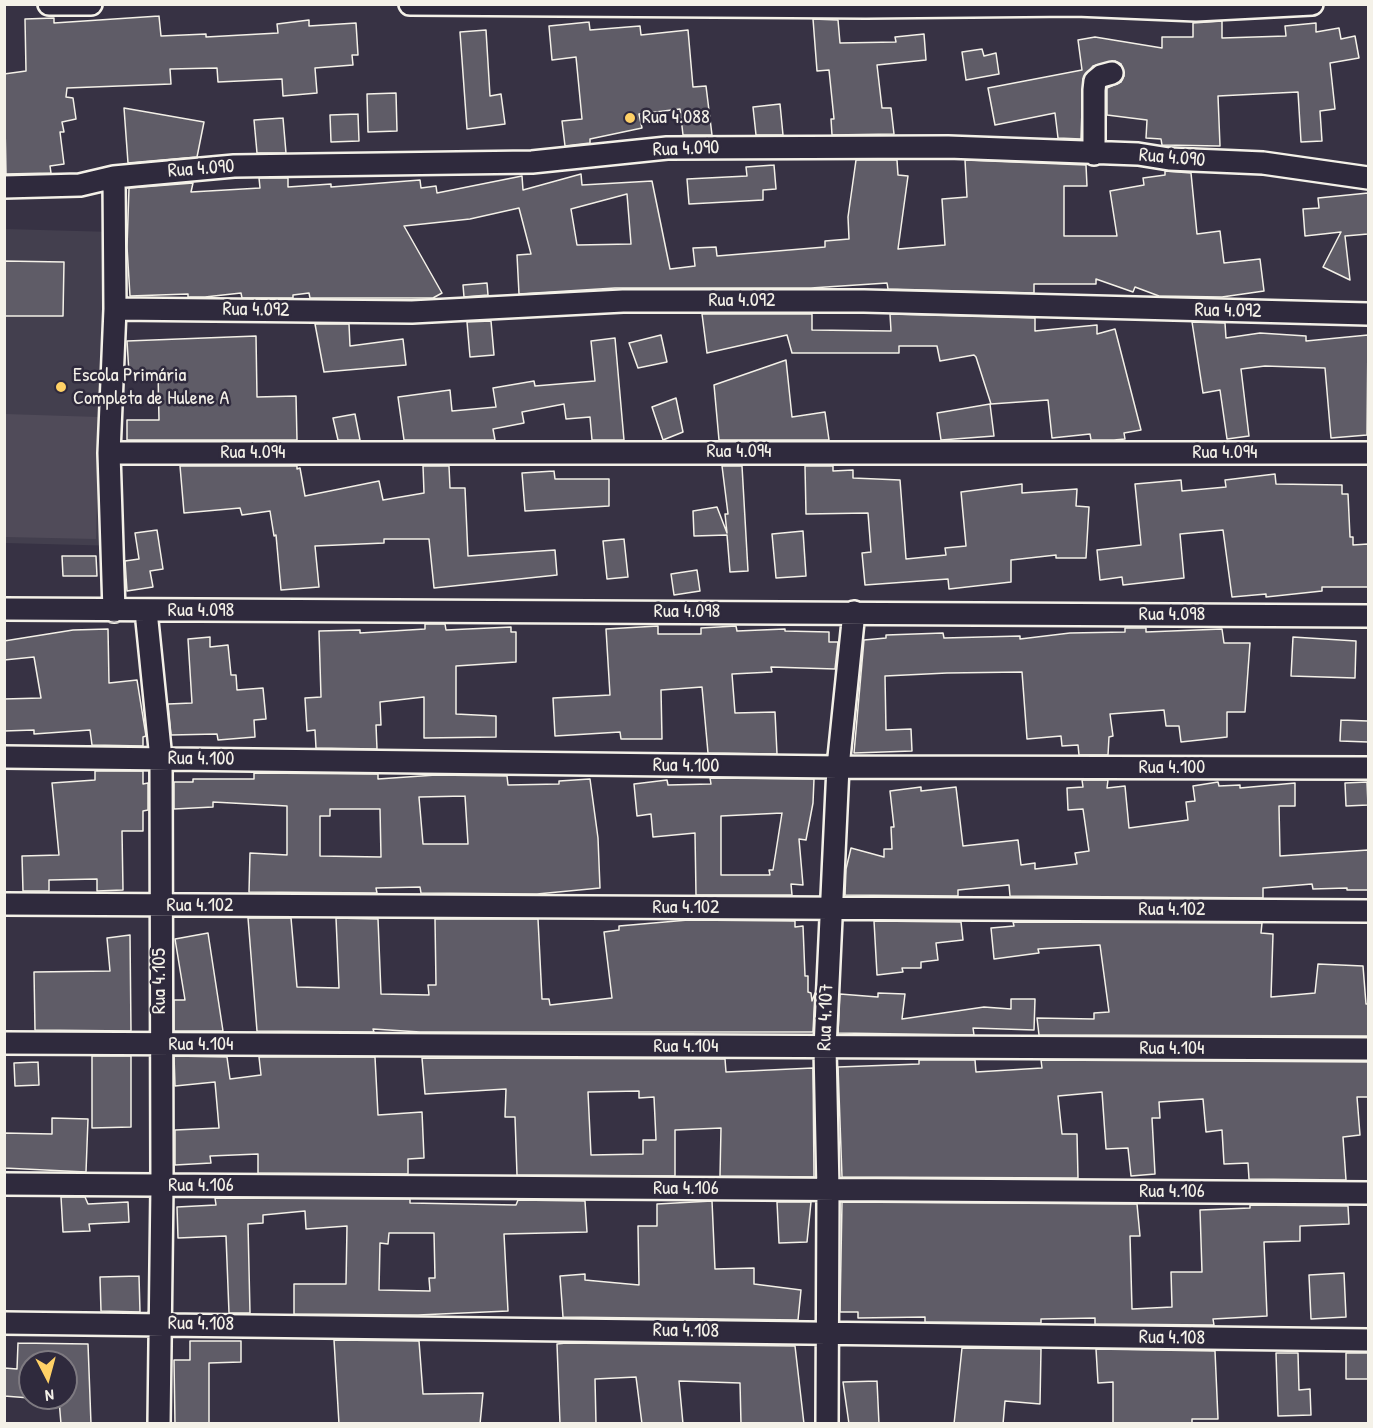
<!DOCTYPE html>
<meta charset="utf-8">
<style>
body{margin:0}
#map{position:relative;width:1373px;height:1428px;overflow:hidden;background:#373244;font-family:"Patrick Hand",sans-serif}
canvas{display:block}
.frame{position:absolute;inset:0;border:6px solid #f4f1e8;pointer-events:none}
.north{position:absolute;left:18px;top:1350px;width:60px;height:60px;box-sizing:border-box;background:#2f2a3d;border:2px solid #7e7a81;border-radius:50%;rotate:174deg;font-size:16px;font-weight:700;line-height:24px;text-align:center;color:#f4f1e8}
.north::after{content:'';display:block;margin:auto;width:21px;height:27px;background:#ffd166;clip-path:polygon(50% 0,100% 100%,50% 72%,0 100%)}
</style>
<div id="map">
<canvas width="1373" height="1428"></canvas>
<div class="frame"></div>
<div class="north">N</div>
</div>
<script>
const ctx = document.querySelector('canvas').getContext('2d');
ctx.lineJoin = 'round';
function fill(path, color) { ctx.fillStyle = color; ctx.fill(path, 'evenodd'); }
const toPath = rows => new Path2D(rows.map(r => 'M' + r).join(''));
function trace(path, color, width, dash) { ctx.strokeStyle = color; ctx.lineWidth = width; ctx.lineCap = dash ? 'butt' : 'round'; ctx.setLineDash(dash || []); ctx.stroke(path); }
function label(font, color, halo, rows, align = 'center') {
  ctx.font = font + ' "Patrick Hand",sans-serif'; ctx.lineWidth = 5; ctx.setLineDash([]); ctx.textBaseline = 'middle'; ctx.strokeStyle = halo; ctx.fillStyle = color; for (const [text, x, y, turn = 0] of rows) {
    ctx.save(); ctx.translate(x, y); ctx.rotate((+turn || 0) * Math.PI / 180); ctx.textAlign = isNaN(turn) ? turn : align; if (halo) ctx.strokeText(text, 0, 0); ctx.fillText(text, 0, 0); ctx.restore();
  }
}
const built = toPath([
 [5,229,114,232,120,546,5,543]
]);
const green = toPath([
 [5,414,99,417,96,539,5,537]
]);
const building = toPath([
 [159,16,161,36,206,34,206,37,278,33,277,24,309,20,309,26,356,23,358,55,352,55,353,65,315,68,317,93,283,96,282,79,218,82,217,68,170,69,171,84,67,88,66,97,73,98,76,119,62,122,64,132,60,132,64,164,50,166,51,173,6,174,4,74,26,71,25,19,54,18,54,23,159,16],
 [813,19,838,20,840,43,896,42,895,37,924,34,926,60,877,65,882,108,891,108,894,134,832,135,831,119,834,119,829,70,817,71,813,19],
 [1222,21,1222,38,1286,36,1285,26,1316,23,1316,32,1339,28,1341,39,1355,36,1359,58,1330,63,1335,109,1320,111,1322,141,1301,142,1298,92,1218,96,1220,146,1162,145,1161,139,1146,138,1147,120,1107,115,1107,88,1121,82,1124,76,1121,64,1115,61,1093,66,1083,79,1081,139,1058,138,1055,113,995,125,988,88,1082,70,1078,40,1095,37,1162,48,1162,37,1193,37,1193,23,1222,21],
 [589,22,590,30,640,26,641,35,688,30,693,87,706,86,712,135,683,135,680,109,639,114,642,128,590,139,590,143,565,146,562,121,582,119,576,57,552,60,549,26,589,22],
 [486,30,490,96,501,94,505,124,467,129,460,32,486,30],
 [982,49,984,56,996,53,999,74,966,80,962,52,982,49],
 [396,93,397,131,368,132,367,94,396,93],
 [780,104,783,135,756,135,753,107,780,104],
 [124,108,204,122,197,157,128,163,124,108],
 [358,114,359,141,331,142,330,115,358,114],
 [283,118,286,153,257,153,254,120,283,118],
 [856,160,897,160,898,175,908,176,898,249,945,245,942,199,967,197,965,160,1086,165,1087,186,1064,186,1064,236,1117,236,1110,191,1144,185,1143,178,1165,175,1165,171,1191,173,1197,234,1220,231,1224,263,1260,259,1264,291,1222,297,1159,296,1135,287,1133,292,1096,279,1096,284,1034,284,1034,293,888,289,887,283,811,288,615,288,519,294,517,255,531,254,519,208,470,219,404,226,442,293,433,298,310,298,309,293,293,295,293,298,242,298,241,293,205,297,188,297,188,294,130,296,127,247,129,188,193,183,191,192,260,188,259,178,288,178,288,187,331,184,331,187,420,180,421,188,436,186,437,193,522,176,523,190,581,174,582,185,652,181,670,269,695,266,693,248,716,247,717,256,825,247,825,241,849,239,848,217,856,160],
 [627,194,631,244,577,245,571,209,627,194],
 [774,165,776,189,763,190,763,200,689,204,687,179,747,176,746,167,774,165],
 [1368,193,1368,234,1345,236,1350,280,1323,267,1341,232,1305,236,1303,209,1319,208,1318,198,1368,193],
 [4,261,64,262,63,316,4,316,4,261],
 [487,283,488,295,464,297,463,285,487,283],
 [702,314,812,314,812,330,891,331,890,314,1035,318,1035,331,1097,325,1097,334,1115,329,1141,430,1124,433,1125,439,1114,440,1091,440,1090,434,1052,438,1048,400,991,404,976,357,974,355,940,361,937,346,899,346,899,353,792,353,787,335,707,353,702,314],
 [491,321,494,355,470,357,467,322,491,321],
 [1192,322,1225,323,1226,338,1260,333,1306,336,1306,341,1368,335,1367,435,1331,438,1325,368,1265,366,1241,369,1249,436,1227,439,1220,390,1203,393,1192,322],
 [315,324,349,324,350,346,403,339,406,365,324,372,315,324],
 [661,335,667,362,638,368,629,343,661,335],
 [256,336,257,397,296,396,297,440,127,440,127,420,159,420,158,372,129,373,127,341,256,336],
 [615,338,624,440,592,440,590,417,566,419,564,404,522,412,524,423,493,429,495,440,404,440,398,397,450,390,452,411,496,407,493,388,534,381,535,386,595,381,591,341,615,338],
 [786,360,792,417,825,412,829,440,719,440,714,385,786,360],
 [676,398,683,432,663,440,652,407,676,398],
 [990,404,994,436,941,440,937,413,990,404],
 [355,414,360,440,338,440,333,418,355,414],
 [180,466,297,466,297,469,300,468,305,496,379,481,383,500,424,493,423,466,449,466,450,488,465,488,468,556,555,550,557,575,434,588,429,539,384,539,384,543,315,546,319,587,281,590,276,535,274,536,270,511,242,515,240,508,184,513,180,466],
 [722,466,742,466,748,571,730,572,727,535,694,536,693,511,717,507,727,533,725,514,728,514,722,466],
 [805,466,833,466,833,471,853,470,853,478,900,480,906,559,946,555,945,548,966,546,961,492,1022,484,1022,493,1077,489,1076,506,1089,507,1086,558,1056,558,1056,555,1011,560,1011,582,949,589,948,579,865,585,862,553,871,552,868,513,806,514,805,466],
 [554,471,555,479,609,479,609,506,525,511,522,473,554,471],
 [1275,474,1276,484,1342,485,1342,494,1348,494,1350,537,1353,537,1353,545,1368,544,1368,587,1322,587,1322,591,1266,597,1266,594,1232,597,1223,530,1180,534,1184,578,1123,585,1122,577,1100,580,1097,550,1141,545,1135,484,1181,480,1182,491,1226,487,1225,480,1275,474],
 [157,530,163,569,150,571,153,587,127,591,125,561,139,559,135,533,157,530],
 [803,531,806,576,776,578,772,534,803,531],
 [624,539,628,577,607,579,603,541,624,539],
 [62,556,96,556,97,576,63,576,62,556],
 [697,570,700,591,674,595,671,574,697,570],
 [425,624,445,624,446,630,511,627,511,632,516,632,516,662,456,666,456,714,496,716,496,737,424,738,424,697,380,702,381,725,376,725,377,749,316,748,315,730,307,731,305,698,321,697,319,631,360,630,360,633,425,629,425,624],
 [658,626,658,634,701,634,701,628,736,626,737,631,785,629,785,631,829,632,829,642,838,642,835,669,771,667,772,672,732,674,735,713,775,712,777,754,708,753,702,687,661,690,662,739,621,739,620,732,555,736,553,698,610,695,606,629,658,626],
 [1125,628,1146,628,1146,632,1222,629,1224,643,1250,643,1245,712,1227,712,1227,737,1181,742,1179,726,1166,726,1164,710,1110,714,1113,736,1109,737,1108,755,1079,755,1078,745,1062,746,1061,736,1027,739,1022,672,947,673,885,676,886,730,911,729,912,751,854,753,864,640,886,638,886,635,943,633,944,638,1020,636,1020,639,1070,633,1125,632,1125,628],
 [108,629,109,683,137,680,146,736,143,737,143,746,92,745,90,730,34,734,34,730,4,731,4,699,41,698,34,657,4,660,4,641,73,630,108,629],
 [210,637,210,647,228,645,231,675,236,675,237,690,263,688,266,719,254,720,255,737,218,740,217,734,171,735,168,704,192,703,188,639,210,637],
 [1293,637,1356,641,1355,678,1291,676,1293,637],
 [1341,720,1368,721,1368,742,1340,741,1341,720],
 [95,771,143,771,143,784,148,783,148,810,143,811,143,831,122,831,123,890,97,891,97,879,49,880,49,891,23,891,22,856,59,855,52,783,95,780,95,771],
 [254,773,378,774,378,779,436,775,507,776,508,785,559,784,559,781,590,779,598,838,600,888,537,894,421,893,420,887,376,888,377,893,249,892,250,853,287,855,287,806,213,802,213,807,174,809,174,782,193,782,193,779,254,779,254,773],
 [465,796,468,844,423,844,419,797,465,796],
 [330,809,380,809,381,857,320,856,320,816,330,816,330,809],
 [710,778,814,779,813,803,806,840,799,839,803,885,791,884,792,895,696,895,695,833,653,837,651,814,637,816,634,784,667,780,668,785,711,784,710,778],
 [782,813,773,870,769,870,770,875,721,875,721,816,782,813],
 [1082,780,1108,780,1107,788,1125,786,1129,828,1188,820,1186,802,1195,801,1193,786,1218,782,1219,786,1240,785,1240,788,1295,783,1295,806,1279,806,1280,856,1368,850,1368,890,1347,890,1347,888,1313,889,1312,884,1263,888,1263,898,1010,896,1009,885,958,890,958,896,845,895,846,869,851,848,884,857,884,849,892,849,891,827,894,827,890,791,921,787,921,791,956,787,963,846,1018,840,1021,865,1035,863,1035,869,1077,864,1075,853,1089,851,1083,809,1068,810,1067,788,1083,787,1082,780],
 [1367,782,1368,805,1346,806,1345,783,1367,782],
 [248,918,291,918,297,987,339,988,336,918,378,919,381,994,429,995,428,985,436,985,435,919,538,919,542,999,549,999,550,1005,612,998,604,932,619,930,619,926,688,920,795,921,795,927,803,926,805,976,808,976,808,992,811,993,812,1001,815,993,813,1032,420,1032,373,1029,374,1032,257,1031,248,918],
 [874,921,961,922,963,940,936,943,938,960,921,962,921,968,902,968,903,972,877,975,874,921],
 [1013,922,1262,923,1261,933,1273,934,1271,997,1315,993,1318,964,1363,966,1366,1004,1368,1004,1368,1036,1039,1035,1037,1018,1094,1019,1094,1013,1109,1012,1100,945,1038,949,1039,953,994,959,991,928,1014,926,1013,922],
 [208,933,223,1031,174,1031,174,1000,185,1000,175,939,208,933],
 [130,935,131,1031,35,1030,34,972,110,971,107,938,130,935],
 [878,993,905,994,902,1019,984,1007,1011,1009,1011,999,1035,999,1034,1030,973,1028,974,1035,838,1033,840,994,878,997,878,993],
 [92,1056,131,1056,131,1127,92,1128,92,1056],
 [174,1056,227,1057,230,1079,261,1075,259,1057,375,1057,378,1115,422,1112,424,1158,408,1159,408,1174,258,1173,258,1154,210,1156,211,1163,175,1165,175,1130,219,1128,215,1082,175,1086,174,1056],
 [422,1058,725,1059,726,1072,813,1068,814,1177,720,1176,721,1128,675,1130,675,1176,517,1175,515,1117,505,1117,506,1089,425,1094,422,1058],
 [639,1091,639,1098,654,1097,656,1140,643,1140,643,1154,591,1155,588,1092,639,1091],
 [919,1060,975,1060,976,1072,1042,1068,1041,1060,1368,1062,1368,1097,1357,1097,1360,1135,1343,1137,1346,1180,1249,1179,1248,1163,1224,1164,1222,1130,1206,1132,1203,1099,1159,1102,1160,1118,1152,1118,1155,1174,1131,1176,1128,1148,1106,1149,1102,1092,1058,1096,1062,1134,1077,1134,1078,1178,842,1177,838,1067,919,1064,919,1060],
 [38,1062,39,1085,15,1086,14,1063,38,1062],
 [52,1118,88,1119,86,1172,4,1168,4,1133,52,1134,52,1118],
 [61,1197,85,1197,88,1204,128,1202,129,1222,89,1224,90,1231,63,1232,61,1197],
 [215,1198,410,1199,410,1203,516,1205,518,1200,585,1201,587,1232,504,1234,508,1311,418,1315,294,1314,294,1284,346,1284,347,1226,306,1229,305,1211,263,1215,263,1223,248,1224,250,1313,229,1313,226,1236,178,1238,177,1207,216,1205,215,1198],
 [389,1233,434,1233,435,1278,429,1278,430,1291,379,1290,380,1243,388,1244,389,1233],
 [712,1201,715,1269,754,1268,754,1284,801,1290,798,1320,563,1317,560,1276,585,1274,585,1280,639,1285,638,1226,657,1226,657,1204,712,1201],
 [777,1202,811,1202,807,1242,779,1243,777,1202],
 [842,1202,1137,1204,1140,1236,1130,1236,1132,1309,1172,1307,1171,1272,1202,1272,1200,1210,1250,1208,1250,1205,1348,1206,1349,1224,1300,1226,1300,1241,1264,1242,1267,1316,1213,1319,1214,1325,1095,1324,1095,1318,1041,1319,1041,1323,925,1322,925,1317,858,1318,858,1312,840,1312,842,1202],
 [1344,1273,1346,1317,1311,1319,1309,1275,1344,1273],
 [139,1276,140,1312,101,1311,100,1277,139,1276],
 [334,1340,419,1341,423,1394,483,1393,480,1424,339,1424,334,1340],
 [190,1341,241,1341,241,1362,209,1363,209,1424,175,1424,174,1360,190,1360,190,1341],
 [18,1343,88,1344,91,1424,61,1424,59,1400,31,1398,66,1398,66,1362,30,1362,30,1398,4,1396,4,1368,17,1369,18,1343],
 [566,1343,795,1346,804,1424,741,1424,740,1383,679,1381,683,1424,642,1424,636,1377,595,1379,596,1424,560,1424,557,1344,566,1343],
 [962,1348,1041,1349,1040,1404,1005,1401,1003,1424,954,1424,962,1348],
 [1096,1349,1215,1351,1218,1419,1192,1419,1192,1424,1113,1424,1113,1382,1098,1383,1096,1349],
 [1276,1353,1298,1353,1299,1390,1310,1389,1311,1415,1278,1416,1276,1353],
 [1346,1353,1368,1353,1368,1379,1346,1379,1346,1353],
 [877,1381,879,1424,849,1424,843,1382,877,1381]
]);
const street = toPath([
 [49,4,91,4],
 [410,4,866,7,1076,5,1196,10,1312,4],
 [1094,154,1094,90,1095,81,1101,76,1112,73],
 [114,177,115,309,109,453,114,611],
 [4,187,80,185,114,177,234,166,532,162,667,148,948,147,1138,154,1169,159,1263,163,1368,178],
 [115,309,412,312,623,301,864,301,1368,314],
 [109,453,1368,453],
 [4,609,1368,616],
 [146,611,161,759,162,1186,159,1424],
 [4,757,838,767,1368,768],
 [4,904,1368,911],
 [4,1043,1368,1049],
 [4,1184,1368,1193],
 [4,1323,1368,1340],
 [827,1424,828,1190,825,1048,838,767,854,612]
]);
const markers = [
 [630,118,6,"#ffd166"],
 [61,387,6,"#ffd166"]
];
const poiNames = [
 ["Rua 4.088",642,118],
 ["Escola Primária",73,376],
 ["Completa de Hulene A",73,399]
];
const streetNames = [
 ["Rua 4.090",686,149,-2],
 ["Rua 4.090",1172,158,5],
 ["Rua 4.090",201,169,-4],
 ["Rua 4.092",742,301],
 ["Rua 4.092",256,310,1],
 ["Rua 4.092",1228,311,1],
 ["Rua 4.094",739,452],
 ["Rua 4.094",253,453],
 ["Rua 4.094",1225,453],
 ["Rua 4.098",201,611],
 ["Rua 4.098",687,612],
 ["Rua 4.098",1172,615],
 ["Rua 4.100",201,759,1],
 ["Rua 4.100",686,766,1],
 ["Rua 4.100",1172,768],
 ["Rua 4.102",200,906],
 ["Rua 4.102",686,908],
 ["Rua 4.102",1172,910],
 ["Rua 4.105",160,981,-90],
 ["Rua 4.107",826,1017,-88],
 ["Rua 4.104",201,1045],
 ["Rua 4.104",686,1047],
 ["Rua 4.104",1172,1049],
 ["Rua 4.106",201,1186],
 ["Rua 4.106",686,1189],
 ["Rua 4.106",1172,1192],
 ["Rua 4.108",201,1324,1],
 ["Rua 4.108",686,1331,1],
 ["Rua 4.108",1172,1338,1]
];
fill(built, '#433f4e');
fill(green, '#504b59');
fill(building, '#5f5c67');
trace(building, '#f4f1e8', 1.5);
trace(street, '#f4f1e8', 26);
trace(street, '#2f2a3d', 21);
for (const [x, y, r, color] of markers) { const dot = new Path2D(); dot.arc(x, y, r, 0, 2 * Math.PI); ctx.fillStyle = color; ctx.fill(dot); trace(dot, '#2f2a3d', 2); }
label('20px', '#f4f1e8', '#2f2a3d', poiNames, 'left');
label('20px', '#f4f1e8', '#2f2a3d', streetNames);
</script>
